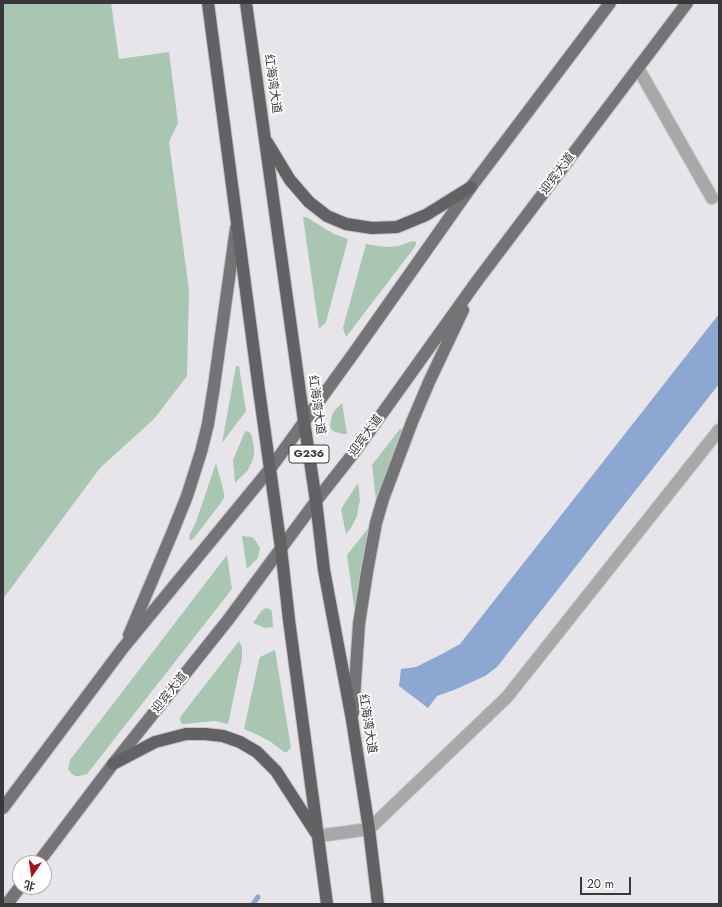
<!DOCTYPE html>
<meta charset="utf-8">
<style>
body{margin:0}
#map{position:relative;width:722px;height:907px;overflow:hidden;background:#e7e5e9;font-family:Jost,"Noto Sans SC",sans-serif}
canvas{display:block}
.frame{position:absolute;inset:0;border:4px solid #383739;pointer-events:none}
.north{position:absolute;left:12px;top:855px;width:40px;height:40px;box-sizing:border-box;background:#fff;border:1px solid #afafb0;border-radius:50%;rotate:193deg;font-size:11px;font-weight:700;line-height:16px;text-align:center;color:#383739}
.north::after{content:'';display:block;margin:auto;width:14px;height:18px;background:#a81121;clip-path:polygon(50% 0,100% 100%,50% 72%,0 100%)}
.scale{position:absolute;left:580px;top:877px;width:51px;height:18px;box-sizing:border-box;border:2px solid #383739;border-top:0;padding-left:5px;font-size:12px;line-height:14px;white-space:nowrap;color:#383739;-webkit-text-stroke:3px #fff;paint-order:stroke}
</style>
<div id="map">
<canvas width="722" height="907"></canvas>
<div class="frame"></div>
<div class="north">北</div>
<div class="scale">20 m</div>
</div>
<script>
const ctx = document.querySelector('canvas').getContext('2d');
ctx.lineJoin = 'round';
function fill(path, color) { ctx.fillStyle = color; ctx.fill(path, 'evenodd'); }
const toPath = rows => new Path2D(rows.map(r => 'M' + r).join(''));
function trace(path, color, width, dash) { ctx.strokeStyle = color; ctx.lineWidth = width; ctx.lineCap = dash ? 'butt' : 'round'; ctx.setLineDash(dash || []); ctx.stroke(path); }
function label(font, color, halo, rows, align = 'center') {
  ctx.font = font + ' Jost,"Noto Sans SC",sans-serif'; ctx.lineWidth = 4; ctx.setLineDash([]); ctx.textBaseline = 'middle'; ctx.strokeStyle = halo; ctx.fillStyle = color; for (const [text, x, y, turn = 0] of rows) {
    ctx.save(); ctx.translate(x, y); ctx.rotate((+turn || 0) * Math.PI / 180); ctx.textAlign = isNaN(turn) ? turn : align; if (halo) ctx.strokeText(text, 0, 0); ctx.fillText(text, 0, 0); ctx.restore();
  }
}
const green = toPath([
 [3,3,111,3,119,59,169,52,178,123,169,142,189,290,187,376,154,419,100,468,3,599],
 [303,217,305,217,308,218,334,234,348,239,326,322,319,329],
 [413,241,416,242,416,244,414,248,346,337,343,328,366,244,378,246,389,247,398,246],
 [236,366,239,366,246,411,222,443],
 [342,403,347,434,342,434,333,431,331,429,330,426,332,415,335,410],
 [400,429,402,429,402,431,376,501,372,465],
 [246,431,249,432,251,434,254,446,254,454,253,459,248,470,235,483,233,460,244,434],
 [216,463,224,493,224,498,220,504,194,538,191,540,190,540,189,536,196,522],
 [358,483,360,500,358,509,357,516,351,528,346,534,341,509],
 [370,526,357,606,355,607,354,606,347,555],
 [242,536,252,537,255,540,260,548,258,558,247,569],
 [227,555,232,589,87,774,79,776,75,776,72,774,68,769,70,760],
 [266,608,270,609,272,612,273,627,265,628,253,623,262,610],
 [239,641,242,647,242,658,228,724,215,721,183,724,181,723,180,719,181,716],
 [275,650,291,748,287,752,284,752,271,742,260,736,244,729,259,660,260,657]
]);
const water = toPath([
 [719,314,719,384,497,667,485,676,454,690,437,696,428,708,399,686,401,669,416,667,442,654,460,644]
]);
const stream = toPath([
 [253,904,258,897]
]);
const minor = toPath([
 [638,68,712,198],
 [318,836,369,829,507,697,719,430]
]);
const major = toPath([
 [129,635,173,531,187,496,201,452,208,424,214,386,236,228],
 [353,713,359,624,367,572,376,523,383,499,412,422,429,382,463,310],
 [3,808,123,648,270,469,356,350,471,187,610,3],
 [38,863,113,764,228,620,316,501,356,450,477,281,687,3],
 [7,904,20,887]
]);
const highway = toPath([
 [208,3,259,390,281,548,289,620,327,904],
 [246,3,304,421,316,501,324,570,352,720,369,829,378,904],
 [267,142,290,180,309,202,327,216,346,224,372,228,397,227,426,215,471,187],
 [113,764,155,742,186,734,205,734,223,736,240,742,257,752,276,771,316,833]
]);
const shields = [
 [309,454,40]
];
const shieldNames = [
 ["G236",309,454]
];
const streetNames = [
 ["红海湾大道",272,84,82],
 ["迎宾大道",558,174,-53],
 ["红海湾大道",316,405,82],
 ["迎宾大道",366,436,-54],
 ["迎宾大道",170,693,-51],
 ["红海湾大道",367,724,81]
];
fill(green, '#a8c6b1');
fill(water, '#8ba7d2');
trace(stream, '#8ba7d2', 5);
trace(minor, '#c4c2c6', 14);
trace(major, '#c4c2c6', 14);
trace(highway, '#c4c2c6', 14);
trace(minor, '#a8a8a9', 12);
trace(major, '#747477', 12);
trace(highway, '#626164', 12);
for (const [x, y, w] of shields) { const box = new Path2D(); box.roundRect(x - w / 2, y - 9, w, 18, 3); ctx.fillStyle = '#fff'; ctx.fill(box); trace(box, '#383739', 1); }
label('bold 11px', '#383739', null, shieldNames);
label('12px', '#383739', '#fff', streetNames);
</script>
